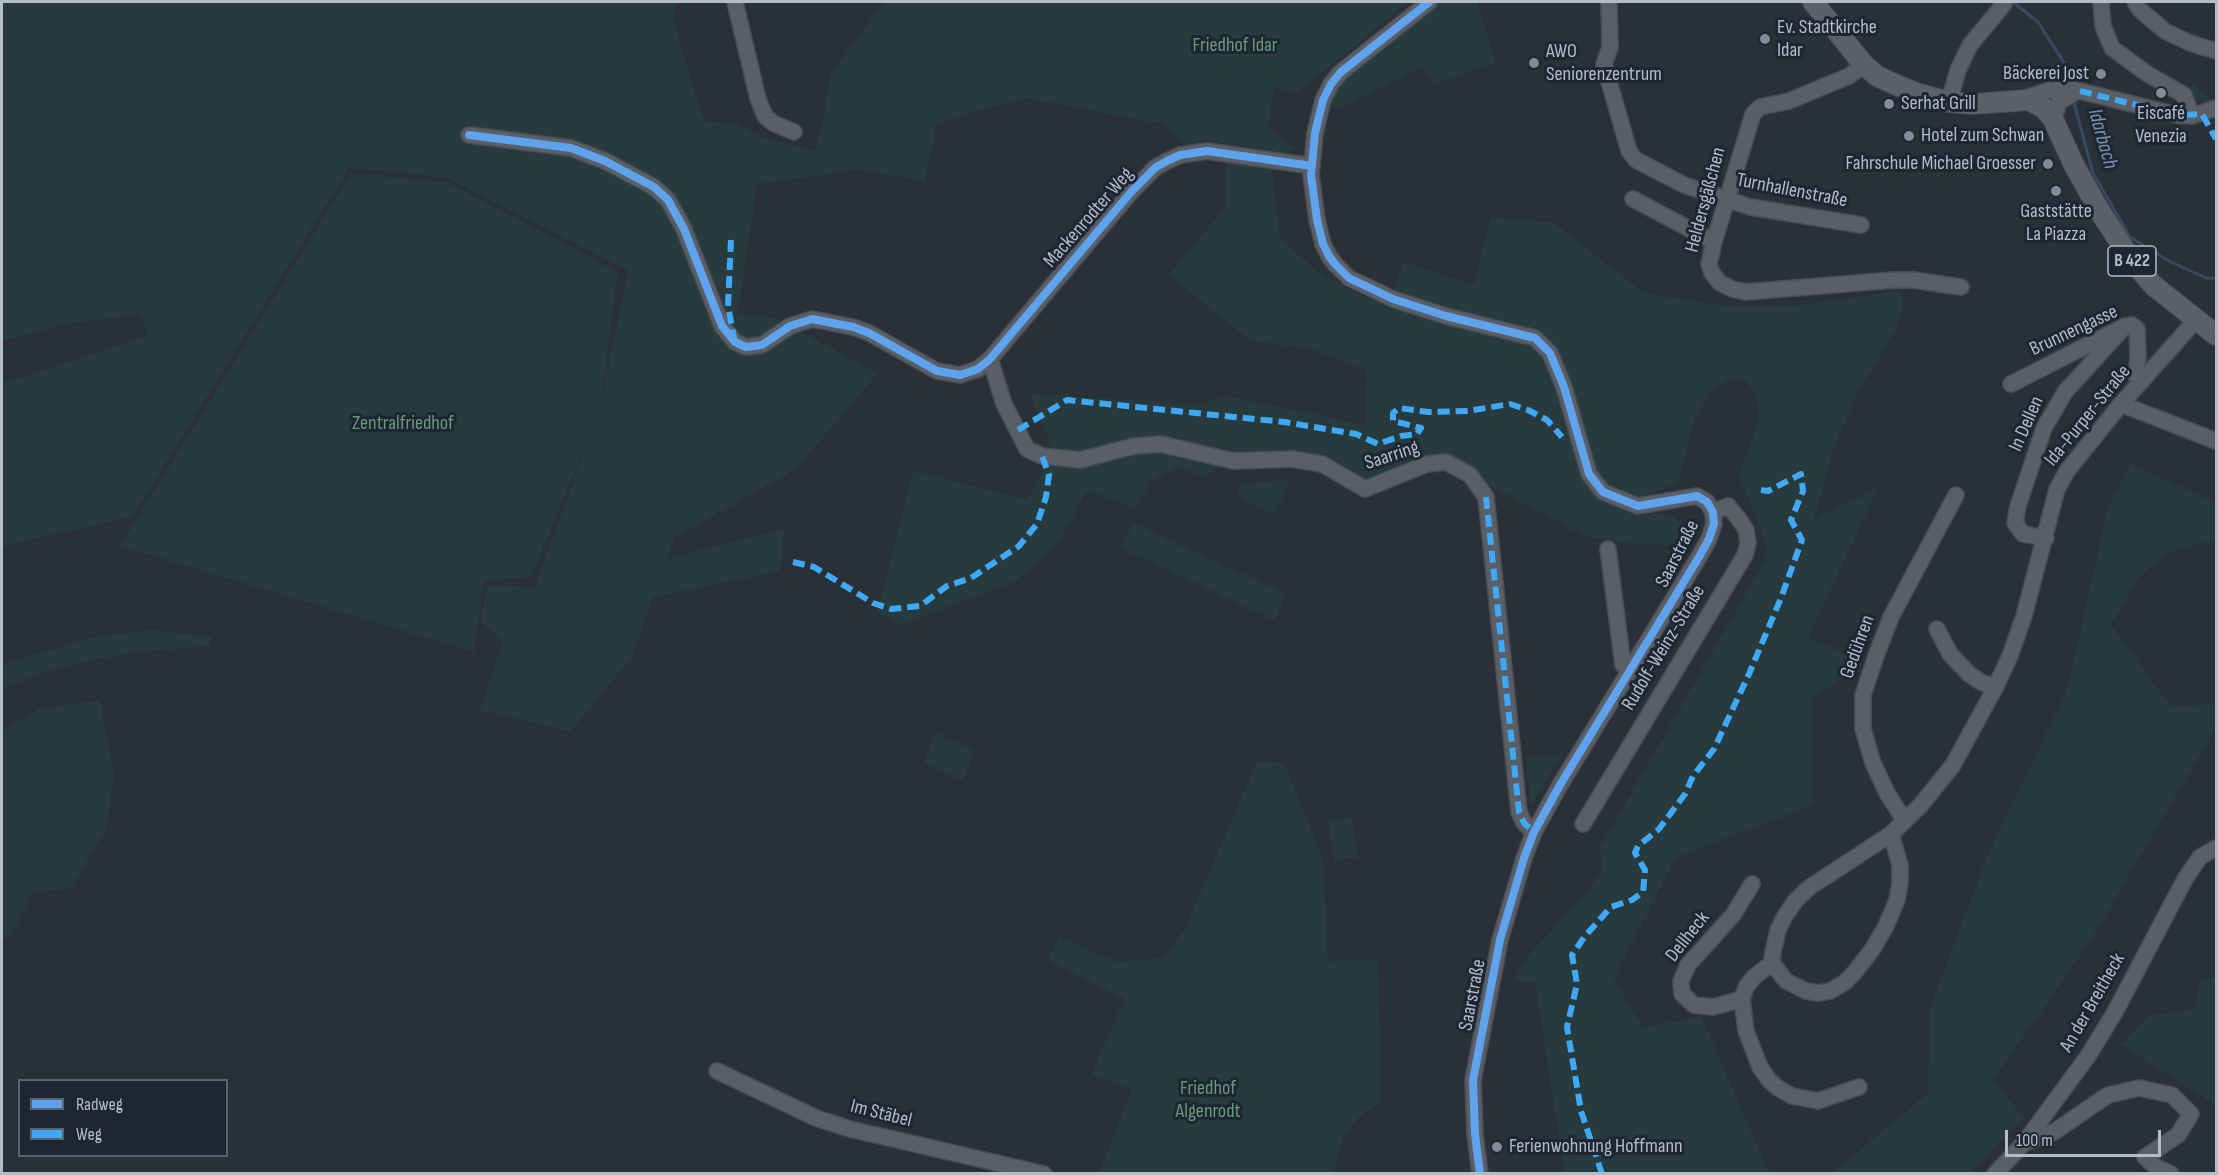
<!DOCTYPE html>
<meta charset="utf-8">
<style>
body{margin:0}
#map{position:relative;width:2218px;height:1175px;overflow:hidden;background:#2a3038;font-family:"Sofia Sans Condensed",sans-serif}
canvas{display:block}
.frame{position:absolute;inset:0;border:3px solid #b4bcc9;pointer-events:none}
.legend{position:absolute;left:18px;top:1079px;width:210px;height:78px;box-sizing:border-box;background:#1d2633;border:2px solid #59626f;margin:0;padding:8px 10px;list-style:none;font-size:18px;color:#b4bcc9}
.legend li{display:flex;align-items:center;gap:12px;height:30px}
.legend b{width:30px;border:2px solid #59626f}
.scale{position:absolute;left:2005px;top:1130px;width:156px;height:27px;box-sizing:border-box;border:3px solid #b4bcc9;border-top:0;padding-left:8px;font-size:18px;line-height:21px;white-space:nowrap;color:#b4bcc9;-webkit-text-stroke:4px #1d2633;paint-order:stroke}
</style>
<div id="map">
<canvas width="2218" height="1175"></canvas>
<div class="frame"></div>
<ul class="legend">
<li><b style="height:8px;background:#60a3ed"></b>Radweg</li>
<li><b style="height:8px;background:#3fa9f5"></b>Weg</li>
</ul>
<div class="scale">100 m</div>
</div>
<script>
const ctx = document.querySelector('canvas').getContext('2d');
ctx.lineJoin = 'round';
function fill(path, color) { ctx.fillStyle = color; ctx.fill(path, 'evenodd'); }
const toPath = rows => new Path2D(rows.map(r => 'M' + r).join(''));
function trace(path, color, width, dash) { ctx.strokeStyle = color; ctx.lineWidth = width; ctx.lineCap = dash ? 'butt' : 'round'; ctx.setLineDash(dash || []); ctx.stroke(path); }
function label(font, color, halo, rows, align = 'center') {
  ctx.font = font + ' "Sofia Sans Condensed",sans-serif'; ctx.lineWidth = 6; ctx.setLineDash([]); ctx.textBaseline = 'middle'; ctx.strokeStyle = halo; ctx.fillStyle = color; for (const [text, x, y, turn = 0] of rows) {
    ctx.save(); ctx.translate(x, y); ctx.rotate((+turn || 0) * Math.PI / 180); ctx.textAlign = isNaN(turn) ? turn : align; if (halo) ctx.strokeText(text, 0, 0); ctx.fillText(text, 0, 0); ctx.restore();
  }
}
const green = toPath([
 [2,2,677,2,673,18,701,113,706,122,735,124,761,137,815,151,825,111,830,75,885,2,1408,2,1297,93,1275,87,1268,126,1295,149,1285,153,1212,141,1183,144,1164,124,1024,98,937,123,925,181,854,169,831,174,757,184,738,314,775,318,878,373,796,469,675,537,667,559,784,529,781,570,653,598,632,657,570,732,480,710,503,640,481,622,486,586,535,587,590,435,531,577,484,581,474,652,120,546,351,174,447,182,618,272,601,402,628,270,445,177,349,168,132,517,7,545,2,548,2,382,16,379,148,335,140,315,65,324,2,341],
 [1437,2,1477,2,1496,62,1434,84,1423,67,1337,109,1328,103,1336,86,1413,17],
 [2194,83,2210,100,2205,103,2197,100,2187,91],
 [1226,162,1272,169,1280,239,1323,276,1371,300,1392,292,1404,262,1474,285,1491,218,1553,222,1644,293,1725,306,1800,305,1897,291,1902,295,1904,304,1897,327,1855,398,1833,450,1814,519,1878,488,1808,638,1857,658,1835,684,1812,696,1813,805,1675,858,1614,978,1643,1028,1701,1016,1766,1166,1773,1173,1560,1173,1564,1169,1535,983,1514,981,1528,956,1592,886,1603,867,1599,850,1768,555,1760,527,1739,474,1759,419,1757,398,1747,382,1733,378,1711,389,1694,421,1678,483,1640,498,1629,508,1641,514,1664,514,1676,518,1685,527,1686,538,1669,545,1626,543,1587,537,1470,475,1453,460,1375,482,1354,479,1323,460,1234,457,1206,477,1177,467,1151,480,1136,509,1087,490,1058,543,1018,580,900,625,877,612,913,470,1027,500,1054,451,1030,394,1199,404,1229,396,1365,425,1366,370,1313,349,1251,341,1169,275,1225,207],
 [2131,464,2216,503,2216,540,2172,551,2138,578,2111,625,2171,707,2216,703,2216,727,2089,943,1993,1080,2024,1118,1970,1173,1833,1173,1928,1093,1930,1008,1989,852,2067,691,2108,506],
 [1291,479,1274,515,1236,497,1242,484],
 [1133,523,1286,594,1274,620,1121,548],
 [152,630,212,637,210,646,136,652,63,666,2,688,2,664,98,636],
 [100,700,114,773,107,828,70,889,33,892,10,938,2,938,2,731,38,709],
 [936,733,975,751,962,780,923,762],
 [1561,755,1531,806,1525,757],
 [1257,762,1284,763,1323,859,1328,961,1378,959,1381,1102,1358,1118,1343,1139,1333,1173,1099,1173,1132,1090,1091,1074,1125,999,1048,960,1059,937,1117,962,1164,958,1185,928],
 [1352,817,1358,857,1334,861,1328,821],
 [2216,977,2216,1106,2121,1044,2150,1015,2195,1009,2199,980]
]);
const stream = toPath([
 [2013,2,2038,22,2068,69,2070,84],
 [2073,99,2093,173,2130,237,2169,261,2206,278,2216,279]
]);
const minor = toPath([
 [735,2,758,99,765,116,773,123,794,132],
 [1429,2,1341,72,1331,84,1323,100,1315,133,1311,175,1317,220,1323,244,1329,256,1335,264,1349,278,1393,299,1446,316,1535,338,1550,353,1564,387,1589,474,1603,492,1638,506,1697,496,1707,502,1713,512,1714,524,1709,539,1699,557,1560,785,1534,832,1524,858,1500,940,1473,1080,1475,1134,1480,1174],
 [1609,2,1610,47,1604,64,1629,151,1636,160,1684,185,1750,207,1861,225],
 [2101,2,2103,26,2112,48,2146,73,2184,95,2192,116],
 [2135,2,2140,10,2165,31,2190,43,2216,51],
 [1864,65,1849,76,1789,101,1760,107,1753,114,1714,242,1709,264,1712,273,1720,283,1732,289,1745,292,1894,280,1913,280,1961,287],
 [2019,100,2047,91,2068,88,2177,115,2192,116,2216,108],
 [1949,102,1958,70,1970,45,2004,4],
 [2053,119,2059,102,2077,91],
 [469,135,571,148,605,161,654,187,668,200,684,229,722,326,735,342,746,347,762,345,790,326,812,319,853,327,869,333,937,371,960,375,978,369,990,359,1131,192,1156,167,1167,161,1180,155,1207,151,1312,166],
 [1633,199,1714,242],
 [990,359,1004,404,1027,449,1042,456,1080,460,1134,446,1161,444,1233,461,1292,459,1322,464,1365,489,1427,464,1446,462,1470,475,1486,497,1519,812,1524,823,1534,832],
 [2011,384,2125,326,2132,325,2137,329,2138,357,2136,376,2142,381],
 [2121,404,2216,441],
 [2046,538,2023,534,2015,523,2018,506,2044,428,2065,392,2125,326],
 [1608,549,1623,665,1629,671],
 [1937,629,1950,654,1969,674,1981,682,1995,688],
 [1904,820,1887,793,1873,763,1863,729,1863,695,1876,656,1891,617,1956,495],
 [1583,824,1745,555,1748,543,1746,530,1739,519,1728,506,1713,512],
 [1891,834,1900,865,1900,883,1897,900,1886,926,1872,950,1854,973,1844,983,1830,991,1818,993,1806,991,1786,981,1772,963,1773,952,1778,930,1785,916,1796,900,1810,887,1891,834,1920,806,1953,765,1995,688,2010,656,2024,616,2057,489,2067,471,2121,404,2196,320],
 [1772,963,1754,977,1746,987,1742,999,1746,1031,1760,1067,1769,1080,1778,1088,1792,1096,1818,1101,1859,1087],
 [1742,999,1713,1007,1694,1005,1682,994,1681,981,1688,965,1733,915,1752,884],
 [717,1071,816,1118,850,1129,1044,1174],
 [2024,1143,2054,1132,2108,1095,2139,1088,2172,1095,2191,1114,2178,1135,2145,1157,2156,1167,2171,1174],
 [1995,1174,2024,1143,2088,1056,2115,1012,2185,879,2200,857,2216,848]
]);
const major = toPath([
 [1813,2,1864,65,1877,76,1894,84,1919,94,1949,102,1973,104,2028,100,2044,108,2053,119,2074,165,2099,210,2132,261,2154,286,2216,335]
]);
const quiet = toPath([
 [2080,91,2177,115,2202,114,2216,139],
 [731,240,728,306,734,338],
 [1018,430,1067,400,1284,422,1356,434,1378,444,1401,436,1417,434,1421,428,1393,421,1393,413,1399,408,1428,412,1468,411,1510,404,1528,410,1547,420,1562,437],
 [1486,497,1519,812,1524,823,1534,832],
 [793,562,814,567,873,603,891,609,920,606,947,586,971,578,1019,546,1037,524,1046,497,1049,475,1042,456],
 [1602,1174,1581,1111,1567,1027,1577,984,1572,955,1585,936,1611,907,1632,900,1643,892,1645,870,1635,853,1638,846,1659,829,1685,794,1693,776,1714,749,1749,674,1781,598,1802,540,1791,520,1803,491,1801,474,1768,491,1761,490]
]);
const cycleway = toPath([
 [1429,2,1341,72,1331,84,1323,100,1315,133,1311,175,1317,220,1323,244,1329,256,1335,264,1349,278,1393,299,1446,316,1535,338,1550,353,1564,387,1589,474,1603,492,1638,506,1697,496,1707,502,1713,512,1714,524,1709,539,1699,557,1560,785,1534,832,1524,858,1500,940,1473,1080,1475,1134,1480,1174],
 [469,135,571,148,605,161,654,187,668,200,684,229,722,326,735,342,746,347,762,345,790,326,812,319,853,327,869,333,937,371,960,375,978,369,990,359,1131,192,1156,167,1167,161,1180,155,1207,151,1312,166]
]);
const markers = [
 [1765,39,6,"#848b96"],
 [1534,63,6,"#848b96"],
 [2101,74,6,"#848b96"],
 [2161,93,6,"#848b96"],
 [1889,104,6,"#848b96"],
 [1909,136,6,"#848b96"],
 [2048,164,6,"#848b96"],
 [2056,191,6,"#848b96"],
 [1497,1147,6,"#848b96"]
];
const shields = [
 [2132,261,48]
];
const shieldNames = [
 ["B 422",2132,261]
];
const poiNames = [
 ["Ev. Stadtkirche",1777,28],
 ["Idar",1777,51],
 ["AWO",1546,52],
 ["Seniorenzentrum",1546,75],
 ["Bäckerei Jost",2089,74,"right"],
 ["Serhat Grill",1901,104],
 ["Eiscafé",2161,114,"center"],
 ["Venezia",2161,137,"center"],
 ["Hotel zum Schwan",1921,136],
 ["Fahrschule Michael Groesser",2036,164,"right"],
 ["Gaststätte",2056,212,"center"],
 ["La Piazza",2056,235,"center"],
 ["Ferienwohnung Hoffmann",1509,1147]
];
const parkNames = [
 ["Friedhof Idar",1235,46],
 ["Zentralfriedhof",403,424],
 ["Friedhof",1208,1089],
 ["Algenrodt",1208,1112]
];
const streetNames = [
 ["Turnhallenstraße",1792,191,11],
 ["Heldersgäßchen",1706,200,-75],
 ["Mackenrodter Weg",1089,218,-49],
 ["Brunnengasse",2074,331,-25],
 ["Ida-Purper-Straße",2088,416,-51],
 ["In Dellen",2027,424,-66],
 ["Saarring",1392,456,-18],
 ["Saarstraße",1678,554,-63],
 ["Gedühren",1858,647,-70],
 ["Rudolf-Weinz-Straße",1664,648,-59],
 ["Dellheck",1688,937,-52],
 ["Saarstraße",1473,995,-79],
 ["An der Breitheck",2093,1003,-60],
 ["Im Stäbel",881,1114,14]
];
const waterNames = [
 ["Idarbach",2102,139,74]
];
fill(green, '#273a3e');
trace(stream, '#384963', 3);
trace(minor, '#484c53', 18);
trace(major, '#484c55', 22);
trace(minor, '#5a5e66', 15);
trace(major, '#5c6168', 20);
trace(quiet, '#3fa9f5', 6, [12, 6]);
trace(cycleway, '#60a3ed', 8);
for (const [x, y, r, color] of markers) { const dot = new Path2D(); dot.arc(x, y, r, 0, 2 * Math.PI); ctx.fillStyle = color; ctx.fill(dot); trace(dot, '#1d2633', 2); }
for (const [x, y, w] of shields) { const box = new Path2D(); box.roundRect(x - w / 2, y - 15, w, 30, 4.5); ctx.fillStyle = '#1d2633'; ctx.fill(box); trace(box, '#b4bcc9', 1.5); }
label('bold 18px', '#b4bcc9', null, shieldNames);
label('20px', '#b4bcc9', '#1d2633', poiNames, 'left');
label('20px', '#6b9a76', '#1d2633', parkNames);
label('20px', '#b4bcc9', '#1d2633', streetNames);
label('italic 21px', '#7c92b1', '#1d2633', waterNames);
</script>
